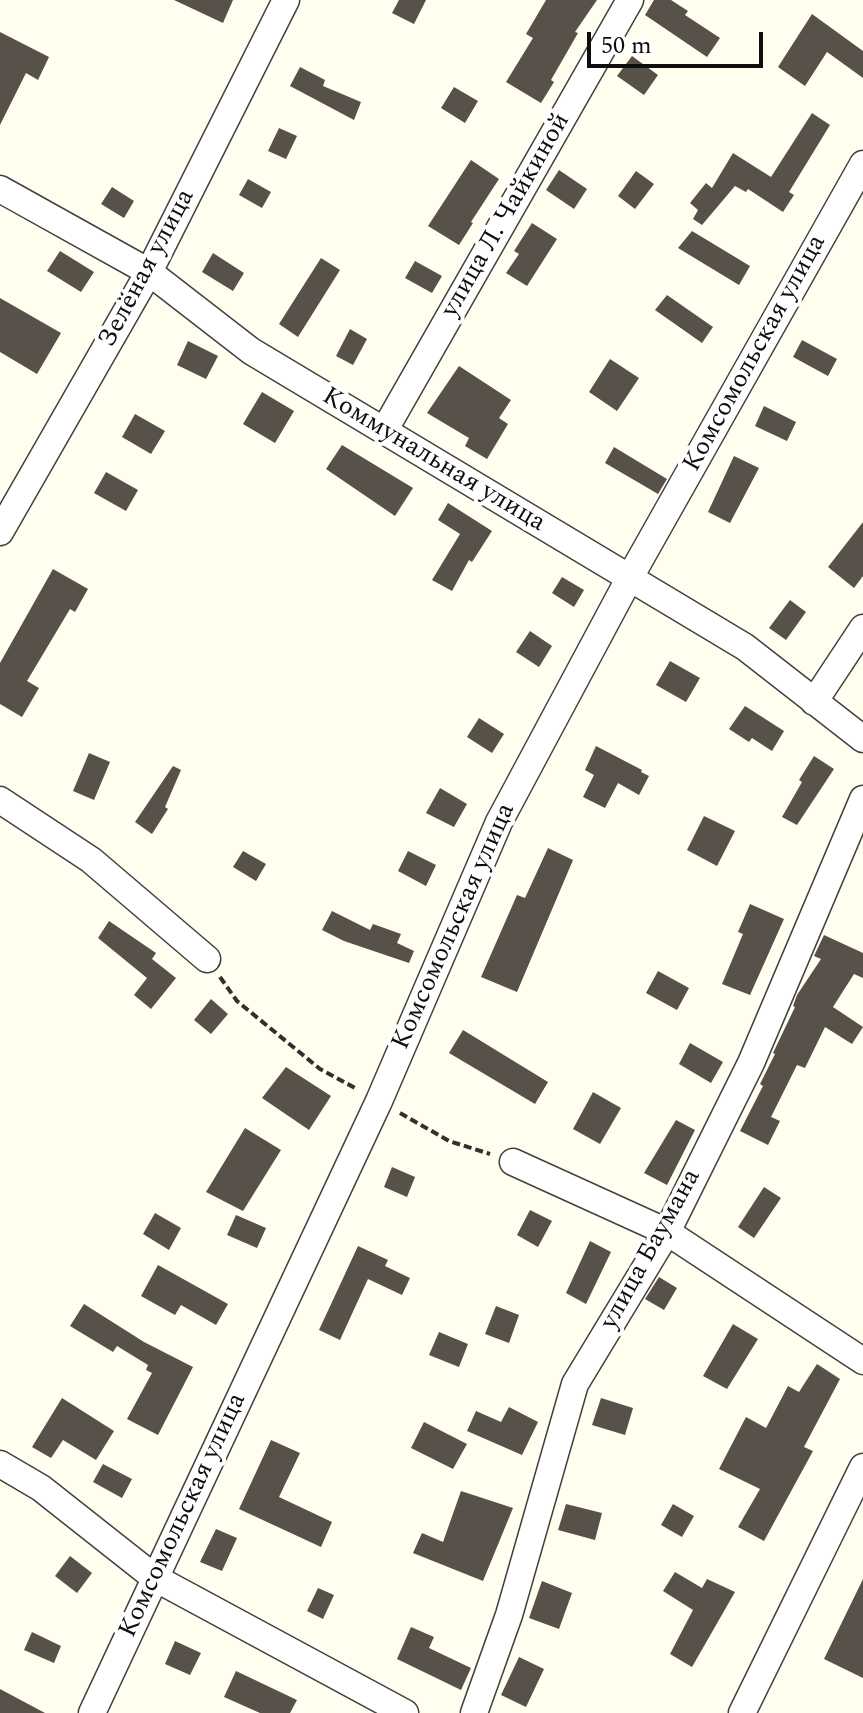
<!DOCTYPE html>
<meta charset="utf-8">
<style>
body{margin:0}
#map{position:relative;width:863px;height:1713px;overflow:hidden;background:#fffeef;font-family:Spectral,serif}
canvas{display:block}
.scale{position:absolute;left:587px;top:32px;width:176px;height:36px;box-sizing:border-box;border:4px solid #0e0e0e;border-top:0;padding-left:10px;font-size:24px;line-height:28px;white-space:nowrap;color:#0e0e0e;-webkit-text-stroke:6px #fff;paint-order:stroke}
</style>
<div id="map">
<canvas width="863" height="1713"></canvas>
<div class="scale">50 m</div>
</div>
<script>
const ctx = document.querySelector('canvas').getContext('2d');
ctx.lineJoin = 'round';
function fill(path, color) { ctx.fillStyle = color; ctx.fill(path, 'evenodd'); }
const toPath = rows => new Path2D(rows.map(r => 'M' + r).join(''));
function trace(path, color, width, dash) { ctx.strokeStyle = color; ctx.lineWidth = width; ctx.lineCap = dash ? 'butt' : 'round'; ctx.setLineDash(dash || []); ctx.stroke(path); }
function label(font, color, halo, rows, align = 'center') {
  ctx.font = font + ' Spectral,serif'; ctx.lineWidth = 8; ctx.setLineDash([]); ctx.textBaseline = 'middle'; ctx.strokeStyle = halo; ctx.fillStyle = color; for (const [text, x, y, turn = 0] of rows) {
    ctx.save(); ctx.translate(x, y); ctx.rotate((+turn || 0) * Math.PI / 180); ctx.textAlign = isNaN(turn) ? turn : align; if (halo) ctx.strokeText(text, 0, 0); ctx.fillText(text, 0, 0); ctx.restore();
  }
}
const building = toPath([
 [174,0,233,0,223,23],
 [399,0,426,0,414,24,392,13],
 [546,0,597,0,575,32,578,33,551,80,554,82,541,103,506,82,533,38,526,34],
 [654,0,671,0,688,11,685,15,720,38,707,57,645,15],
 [812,14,863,51,863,78,827,52,805,86,778,67],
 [0,32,49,57,38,80,26,73,0,125],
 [632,56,658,75,644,95,617,76],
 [300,67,325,80,323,86,361,102,354,120,290,86],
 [454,87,478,101,465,123,441,108],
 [812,113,830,125,789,192,794,195,783,212,748,189,746,192,735,186,702,225,693,219,698,210,690,203,706,183,712,188,733,153,771,177],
 [279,128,297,136,286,159,268,151],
 [471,160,499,179,471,222,473,223,459,245,428,226],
 [559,170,587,189,574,209,546,190],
 [636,171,654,184,635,209,618,196],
 [248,179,271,192,262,208,239,195],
 [112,187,134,201,124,218,101,204],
 [532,223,557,239,527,286,506,273,519,254,514,251],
 [692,231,750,266,739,285,678,248],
 [60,251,94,272,81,292,47,271],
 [213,253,244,273,233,291,202,272],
 [321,258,340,270,298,337,279,324],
 [415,261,442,276,432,293,405,278],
 [667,295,713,327,702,343,655,310],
 [0,298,61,333,37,374,0,352],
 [350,329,367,339,353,365,336,356],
 [802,340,837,359,828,376,793,357],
 [188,341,218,356,206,379,177,365],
 [610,359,639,378,617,411,589,392],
 [459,366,511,400,499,418,508,424,487,459,465,446,469,438,427,413],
 [262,392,294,411,275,443,243,424],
 [764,406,796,422,787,441,755,426],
 [135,414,165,431,151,454,122,437],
 [342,445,413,488,395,516,326,469],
 [614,447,667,479,658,494,605,463],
 [734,456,759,468,730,523,708,512],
 [106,472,138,490,126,511,94,493],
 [448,503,492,531,472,562,469,560,452,591,432,580,460,534,438,520],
 [863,522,863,576,854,588,828,567],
 [53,569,88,589,75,612,70,609,27,681,39,688,22,717,0,704,0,663],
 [562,577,584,590,574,607,552,593],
 [790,600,806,612,786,640,769,628],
 [530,631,552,646,539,667,516,652],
 [670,661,700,678,686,702,656,685],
 [745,706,784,731,772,751,752,738,749,742,729,729],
 [479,718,504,734,492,753,467,737],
 [596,746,642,770,641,772,649,776,639,795,618,783,605,808,583,797,594,775,585,770],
 [89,753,110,762,94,800,73,791],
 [814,756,834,769,797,825,782,817,802,782,799,780],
 [173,766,181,770,165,807,168,809,152,834,135,822],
 [440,788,467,804,454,827,426,813],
 [704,816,735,831,717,866,687,850],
 [548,848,573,860,517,992,481,977,517,895,525,898],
 [243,851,266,864,256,881,233,867],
 [408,851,436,865,426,886,398,871],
 [750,904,784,919,750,995,722,984,743,934,738,932],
 [332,911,370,930,373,924,401,934,397,943,414,951,409,963,344,941,322,930],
 [109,921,156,953,152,959,176,978,151,1009,134,995,147,978,98,938],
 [824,935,863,953,863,978,854,974,833,1007,863,1027,852,1044,825,1027,805,1068,797,1065,771,1117,780,1121,768,1145,740,1131,763,1086,760,1084,775,1054,773,1053,795,1007,793,1006,797,995,821,959,814,956],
 [658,971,689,988,677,1010,646,993],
 [211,999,228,1014,211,1034,194,1020],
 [463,1030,548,1082,535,1104,449,1053],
 [690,1043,723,1062,711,1083,679,1064],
 [286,1067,331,1096,309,1130,262,1098],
 [593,1092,621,1108,600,1144,573,1129],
 [676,1120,695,1130,667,1185,644,1173],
 [245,1128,281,1150,243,1211,206,1192],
 [392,1167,415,1177,407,1197,384,1187],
 [764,1187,781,1198,754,1238,738,1227],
 [530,1210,552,1221,538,1247,517,1235],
 [155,1213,181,1228,169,1250,143,1234],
 [236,1215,266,1228,257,1248,227,1235],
 [590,1241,611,1252,586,1304,566,1293],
 [358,1246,388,1260,385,1266,410,1278,402,1295,368,1279,340,1340,319,1330],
 [158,1265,228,1304,216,1325,181,1305,175,1315,141,1296],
 [659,1277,677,1288,664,1310,645,1299],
 [84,1304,144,1342,193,1367,158,1435,127,1419,152,1373,146,1370,148,1365,117,1346,113,1352,70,1326],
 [496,1306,519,1315,509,1343,485,1334],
 [733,1324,758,1339,727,1389,703,1376],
 [439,1332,468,1344,459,1367,429,1355],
 [817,1364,840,1379,804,1447,813,1451,764,1541,738,1527,760,1489,719,1469,746,1417,766,1428,788,1386,799,1392],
 [62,1398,114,1431,96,1460,63,1440,51,1458,32,1447],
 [601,1398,633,1408,625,1435,592,1425],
 [509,1407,538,1422,522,1455,467,1431,476,1411,501,1422],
 [424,1422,467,1444,453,1469,411,1448],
 [271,1440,300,1453,279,1497,332,1522,321,1547,239,1509],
 [103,1464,132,1479,122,1498,93,1482],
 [461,1491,513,1508,483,1581,413,1553,422,1533,443,1542],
 [566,1504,602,1513,595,1540,558,1530],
 [673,1504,694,1516,682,1537,661,1525],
 [216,1529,237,1538,222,1571,200,1562],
 [70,1556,92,1573,77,1593,55,1576],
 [675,1572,702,1588,707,1579,735,1592,692,1667,670,1654,693,1610,663,1591],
 [863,1579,863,1678,824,1659],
 [542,1581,572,1593,559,1629,529,1618],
 [318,1588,334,1595,323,1619,307,1611],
 [411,1627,434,1637,429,1648,471,1668,461,1690,397,1659],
 [32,1632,61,1646,54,1663,24,1650],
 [175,1641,201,1653,190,1675,165,1664],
 [519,1657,544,1669,526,1707,501,1695],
 [236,1671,297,1700,290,1713,260,1713,224,1697],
 [0,1689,45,1713,0,1713]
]);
const path = toPath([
 [220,977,237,1001,320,1069,357,1089],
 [400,1113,449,1141,490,1154]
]);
const street = toPath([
 [0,189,149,272,251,351,745,647,863,739],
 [384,431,630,0],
 [0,532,149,272,286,0],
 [814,702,863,628],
 [0,800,91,860,207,959],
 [513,1162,667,1232,863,1361],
 [0,1464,41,1488,155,1578,405,1713],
 [92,1713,379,1101,499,822,629,579,863,164],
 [474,1713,509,1615,575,1384,667,1232,751,1063,863,799],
 [742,1713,863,1467]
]);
const streetNames = [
 ["улица Л. Чайкиной",507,216,-60],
 ["Зелёная улица",148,269,-62],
 ["Комсомольская улица",756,354,-61],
 ["Коммунальная улица",433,461,31],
 ["Комсомольская улица",455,927,-66],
 ["улица Баумана",652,1250,-61],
 ["Комсомольская улица",184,1516,-65]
];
fill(building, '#57514a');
trace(street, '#414141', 29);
trace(path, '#303030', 4, [8, 4]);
trace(street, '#fff', 26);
label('26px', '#0e0e0e', '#fff', streetNames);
</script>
